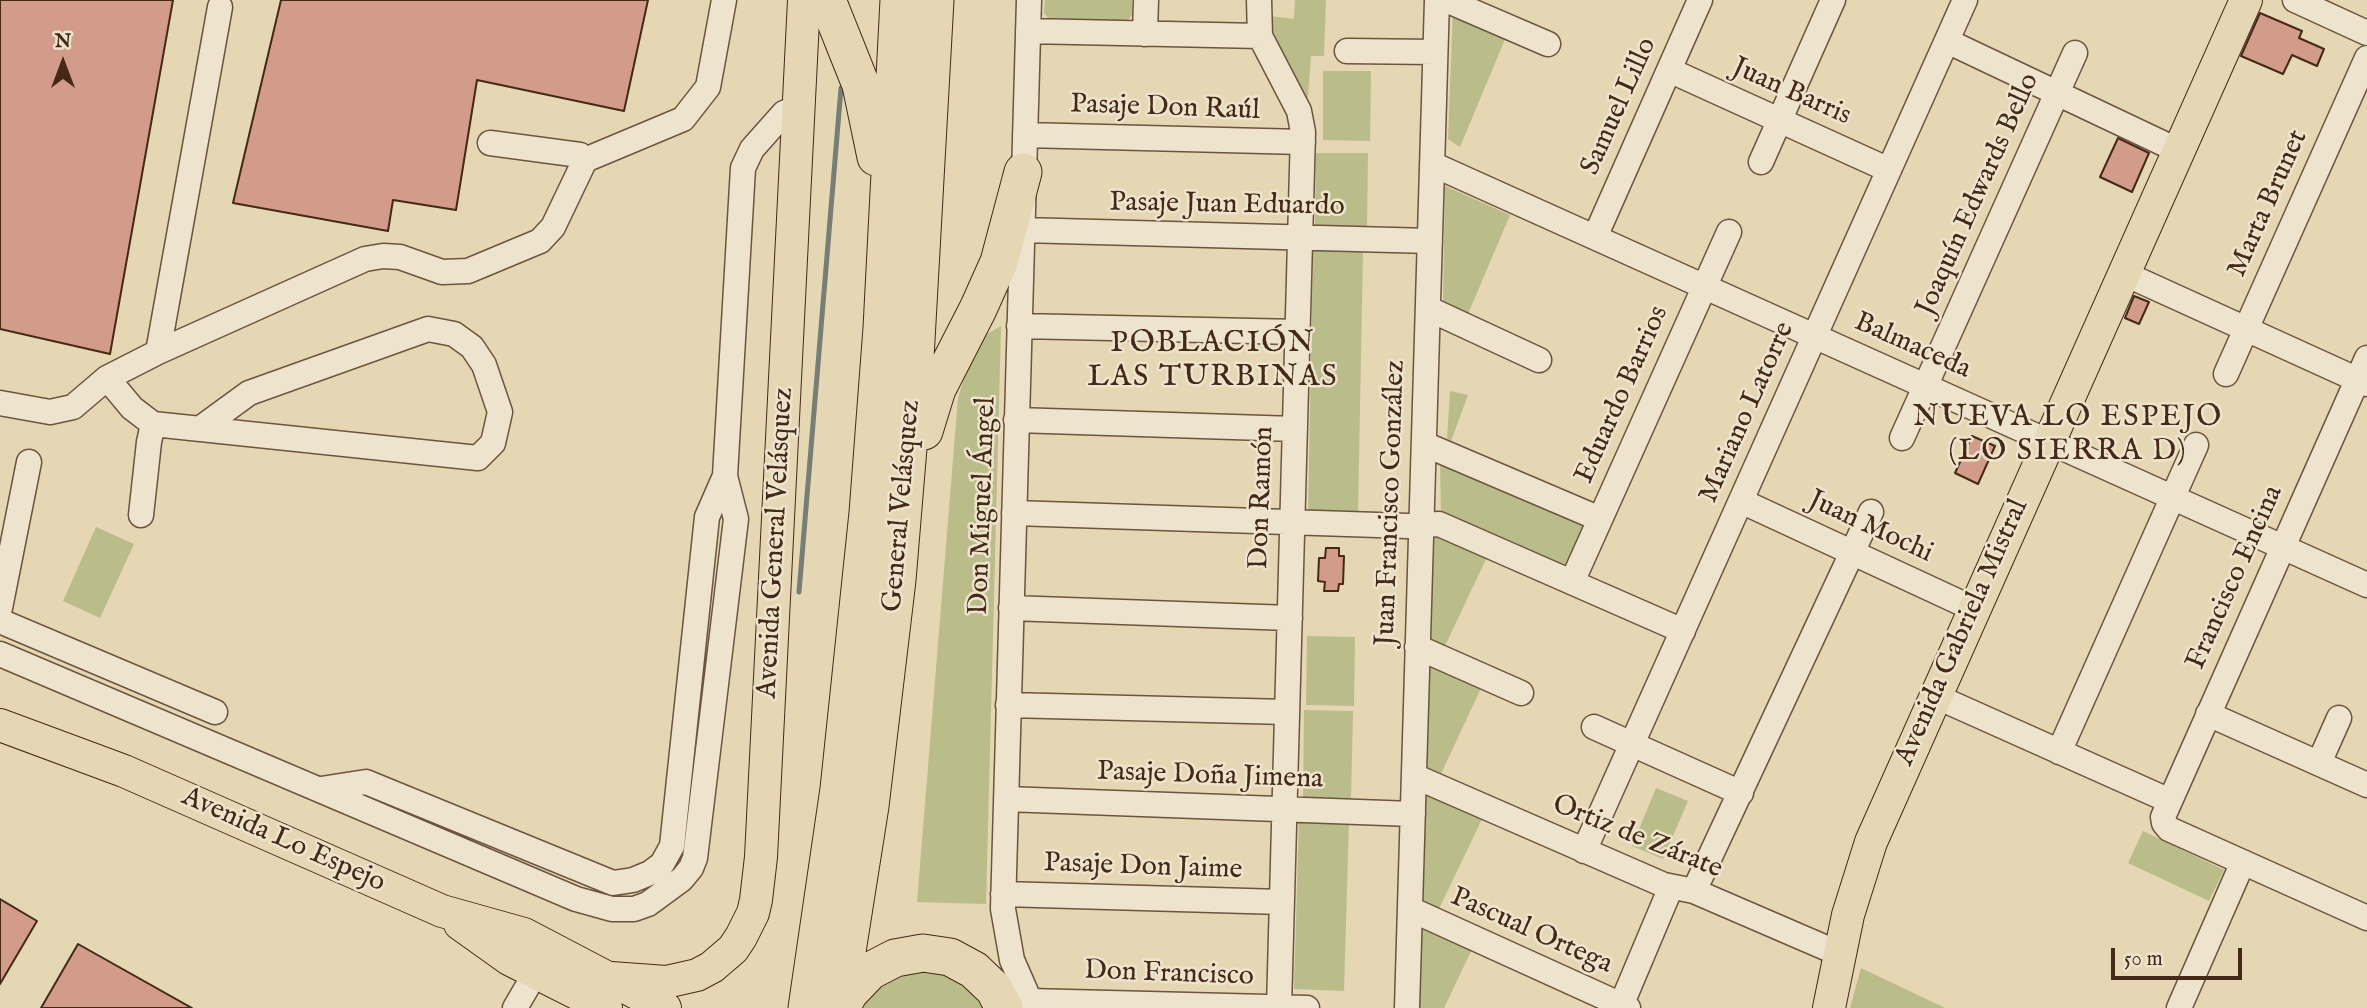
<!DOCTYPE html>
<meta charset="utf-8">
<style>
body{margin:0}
#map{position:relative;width:2367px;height:1008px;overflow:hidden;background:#e5d6b4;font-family:"IM FELL English",serif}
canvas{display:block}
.north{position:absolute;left:28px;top:28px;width:70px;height:70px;-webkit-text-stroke:5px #eee4ce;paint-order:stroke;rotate:0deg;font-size:19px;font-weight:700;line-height:28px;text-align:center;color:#442917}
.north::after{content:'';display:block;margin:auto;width:24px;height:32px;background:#442917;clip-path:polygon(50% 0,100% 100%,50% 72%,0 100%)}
.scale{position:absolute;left:2111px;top:948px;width:131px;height:32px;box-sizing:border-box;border:4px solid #442917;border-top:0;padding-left:9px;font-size:21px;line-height:24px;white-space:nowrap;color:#442917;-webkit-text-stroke:5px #eee4ce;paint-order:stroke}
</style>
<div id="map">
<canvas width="2367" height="1008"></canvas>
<div class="north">N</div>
<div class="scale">50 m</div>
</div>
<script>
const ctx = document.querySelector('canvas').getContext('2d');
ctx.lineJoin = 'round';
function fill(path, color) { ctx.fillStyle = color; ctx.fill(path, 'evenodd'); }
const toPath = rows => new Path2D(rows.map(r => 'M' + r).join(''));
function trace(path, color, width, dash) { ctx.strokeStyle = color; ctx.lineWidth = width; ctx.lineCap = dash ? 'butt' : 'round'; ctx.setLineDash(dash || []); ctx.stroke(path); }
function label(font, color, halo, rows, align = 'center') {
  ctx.font = font + ' "IM FELL English",serif'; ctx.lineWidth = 5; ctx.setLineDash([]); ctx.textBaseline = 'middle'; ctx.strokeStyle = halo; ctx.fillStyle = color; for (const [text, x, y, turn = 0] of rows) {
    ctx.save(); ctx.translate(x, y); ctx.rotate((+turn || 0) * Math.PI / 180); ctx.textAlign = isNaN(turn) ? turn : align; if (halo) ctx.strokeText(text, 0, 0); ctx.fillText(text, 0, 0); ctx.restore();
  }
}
const green = toPath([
 [1045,0,1132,0,1132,15,1127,21,1048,18,1044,13],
 [1295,0,1326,0,1324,56,1311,56,1307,110,1269,42,1270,16,1294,19],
 [1453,10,1508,32,1460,147,1448,139],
 [1323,71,1371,71,1370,141,1323,140],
 [1316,153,1368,153,1367,226,1315,225],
 [1445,186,1510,215,1468,314,1443,302],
 [1313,248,1363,249,1358,513,1308,513],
 [1001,326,986,904,917,902,958,398,976,340],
 [1450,391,1468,395,1451,441,1447,439],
 [1440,462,1588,523,1567,572,1441,514],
 [96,527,134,544,100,618,63,601],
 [1430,527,1488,555,1443,650,1428,643],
 [1307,636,1355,637,1354,706,1306,705],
 [1426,655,1484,682,1439,778,1424,771],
 [1304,710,1353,711,1351,801,1303,800],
 [1656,788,1688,801,1663,859,1632,846],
 [1425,790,1483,817,1437,913,1422,906],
 [1299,819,1349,820,1344,991,1294,989],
 [2143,831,2224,870,2209,901,2128,863],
 [1416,918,1474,945,1444,1008,1414,1008],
 [942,964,989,1008,857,1008,882,974],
 [1861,968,1945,1008,1850,1008]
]);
const stream = toPath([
 [799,592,841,88]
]);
const building = toPath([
 [0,0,173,0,110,354,0,329,0,0],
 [281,0,648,0,624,111,477,80,456,210,393,200,388,231,233,203,281,0],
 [2260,13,2302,31,2299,38,2324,49,2317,66,2292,55,2283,74,2241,56,2260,13],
 [2118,138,2149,153,2132,192,2100,177,2118,138],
 [2134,296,2149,302,2139,324,2125,318,2134,296],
 [1972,436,1995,446,1978,484,1955,473,1972,436],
 [1326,548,1339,548,1339,556,1344,556,1343,584,1339,584,1338,591,1324,591,1325,582,1318,581,1319,558,1325,558,1326,548],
 [0,899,37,921,0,984,0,899],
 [78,944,192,1008,41,1008,78,944]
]);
const minor = toPath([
 [1029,0,1003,909,1012,960,1033,1008],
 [1259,0,1260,36,1299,111,1303,132,1279,1008],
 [1446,0,1548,44],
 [2295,0,2367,33],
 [1028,31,1260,36],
 [1145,34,1146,0],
 [1947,41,2177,150],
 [1347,51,1435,52],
 [1669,70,1889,170],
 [1025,135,1303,142],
 [490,143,580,155,585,160],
 [1761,162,1833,0],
 [1432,164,2367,585],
 [1022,230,1430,241],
 [1595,237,1700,0],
 [2123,273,2367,384],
 [1429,309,1539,360],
 [1019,326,1298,332],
 [158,352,220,7],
 [2367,358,2163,817,2164,823,2169,829,2367,918],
 [2226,374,2367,58],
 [107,378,132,408,153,424,149,442,141,515],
 [0,403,50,412,73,407,107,378,158,352,365,259,383,256,400,257,442,272,468,271,540,241,553,227,585,160,683,119,708,87,724,0],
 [1016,420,1295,429],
 [153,424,478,458,493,443,500,412,484,365,472,347,454,334,428,329,249,393,201,428],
 [1902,438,2075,53],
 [1424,444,1600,519],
 [1741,501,1974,609],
 [1014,513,1408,526,1439,524,1683,631],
 [1572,582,1729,232],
 [0,608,29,462],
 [1011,608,1290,618],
 [0,621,215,712],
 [1417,647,1521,693],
 [0,654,576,899,612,909,634,909,648,904,682,879,691,868,695,858,736,519,725,476,743,168,752,149,784,113,799,107],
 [1935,696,2170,801],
 [1008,705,1287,712],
 [2208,714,2367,785],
 [1594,727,1741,793],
 [2059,752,2196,445],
 [2319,763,2339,718],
 [1414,776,1664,885,1694,891,1840,954],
 [321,789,366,782,613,883,633,880,650,873,662,864,672,846,707,517,725,476],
 [1006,799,1413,814],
 [1584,851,1965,0],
 [1694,891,1871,512],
 [1003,894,1282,902],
 [1410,909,1628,1008],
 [1029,1001,1307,1008],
 [515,1008,536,972],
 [1407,1008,1437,0],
 [1620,1008,1671,887],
 [2179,1008,2243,862]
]);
const major = toPath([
 [0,725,124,771,442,911,524,934,665,1008],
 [460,924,509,959,606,1008],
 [611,978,666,982,697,975,712,967,733,949,741,937,753,913,756,900,761,857,804,0],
 [1829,1008,1848,915,1871,842,2246,0]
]);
const highway = toPath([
 [827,0,861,85,876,157],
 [924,431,937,389,978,309,999,262,1023,172],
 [807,1008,839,789,868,513,882,328,899,0],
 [838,1008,870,806,897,580,914,376,935,0],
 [841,1008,849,993,870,971,895,958,923,953,950,957,974,970,994,989,1004,1008]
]);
const streetNames = [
 ["Juan Barris",1791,93,24],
 ["Samuel Lillo",1620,107,-66],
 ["Pasaje Don Raúl",1165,109,2],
 ["Joaquín Edwards Bello",1979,195,-66],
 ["Marta Brunet",2269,204,-66],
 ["Pasaje Juan Eduardo",1227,206,1],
 ["Balmaceda",1912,347,24],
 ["Eduardo Barrios",1623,395,-66],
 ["Mariano Latorre",1748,413,-66],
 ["Don Ramón",1263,498,-88],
 ["Juan Francisco González",1392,503,-88],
 ["General Velásquez",903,506,-85],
 ["Don Miguel Ángel",984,506,-88],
 ["Juan Mochi",1870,528,25],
 ["Avenida General Velásquez",777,543,-87],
 ["Francisco Encina",2236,578,-66],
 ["Avenida Gabriela Mistral",1963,633,-66],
 ["Pasaje Doña Jimena",1210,777,2],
 ["Ortiz de Zárate",1637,838,22],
 ["Avenida Lo Espejo",283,841,24],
 ["Pasaje Don Jaime",1143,868,2],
 ["Pascual Ortega",1531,932,24],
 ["Don Francisco",1169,975,2]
];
const neighbourhoodNames = [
 ["POBLACIÓN",1213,345],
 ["LAS TURBINAS",1213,379],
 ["NUEVA LO ESPEJO",2068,419],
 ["(LO SIERRA D)",2068,453]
];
fill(green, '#babc89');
trace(stream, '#777e76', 5);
fill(building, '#d39b8a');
trace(building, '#442917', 2);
trace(minor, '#6c543e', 27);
trace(major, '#442917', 34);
trace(highway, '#442917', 39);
trace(minor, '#eee4ce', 24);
trace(major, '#e5d6b4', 32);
trace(highway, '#e5d6b4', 37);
label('28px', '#442917', '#eee4ce', streetNames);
ctx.letterSpacing = '2px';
label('30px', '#442917', '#eee4ce', neighbourhoodNames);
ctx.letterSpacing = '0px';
</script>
